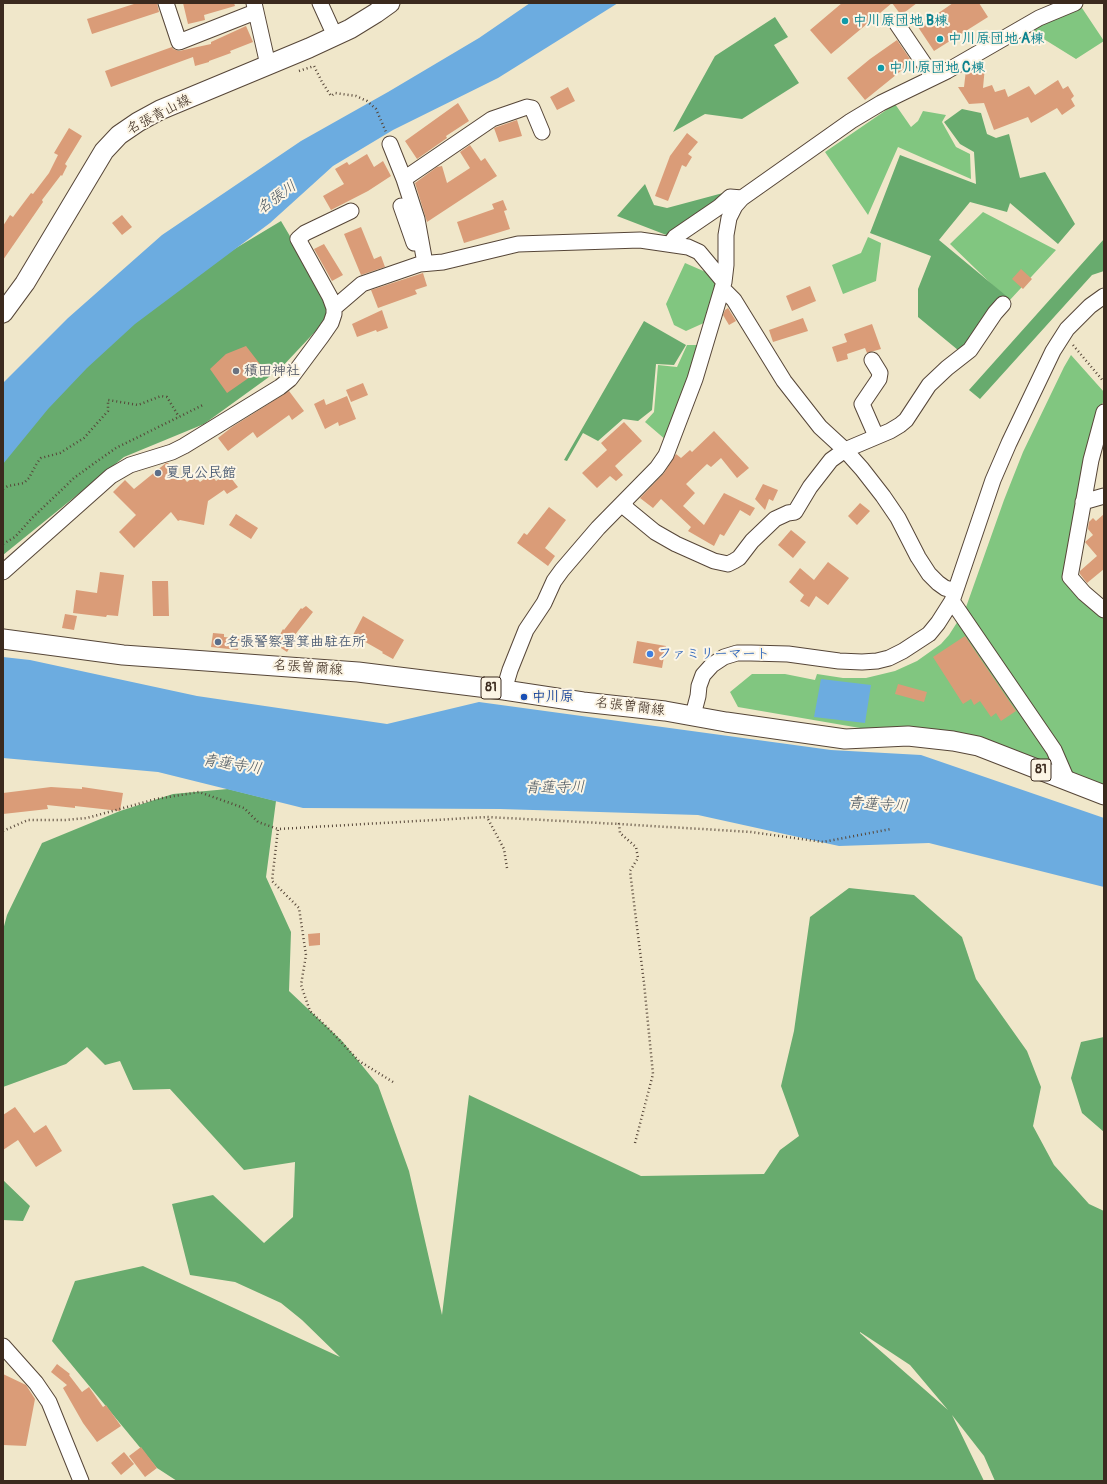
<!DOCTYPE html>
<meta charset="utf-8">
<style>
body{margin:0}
#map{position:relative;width:1107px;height:1484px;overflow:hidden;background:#f0e7ca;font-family:Pangolin,sans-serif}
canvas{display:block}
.frame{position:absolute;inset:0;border:4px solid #3b2a1e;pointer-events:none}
</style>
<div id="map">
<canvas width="1107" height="1484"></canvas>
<div class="frame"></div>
</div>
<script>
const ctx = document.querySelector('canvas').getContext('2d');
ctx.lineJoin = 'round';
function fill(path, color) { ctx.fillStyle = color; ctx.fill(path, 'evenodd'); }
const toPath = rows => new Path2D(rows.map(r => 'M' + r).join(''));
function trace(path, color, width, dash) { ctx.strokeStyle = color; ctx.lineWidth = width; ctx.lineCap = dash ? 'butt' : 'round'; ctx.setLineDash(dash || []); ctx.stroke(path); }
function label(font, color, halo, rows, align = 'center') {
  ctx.font = font + ' Pangolin,"Klee One",sans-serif'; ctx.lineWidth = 4; ctx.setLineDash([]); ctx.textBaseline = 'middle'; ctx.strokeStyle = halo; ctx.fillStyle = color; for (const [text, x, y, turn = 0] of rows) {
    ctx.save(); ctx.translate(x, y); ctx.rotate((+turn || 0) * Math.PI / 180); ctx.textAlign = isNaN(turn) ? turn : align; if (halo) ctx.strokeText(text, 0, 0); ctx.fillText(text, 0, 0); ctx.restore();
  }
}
const green = toPath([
 [1082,8,1104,41,1076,59,1026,28],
 [895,104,911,127,918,121,923,111,946,115,942,122,956,147,970,154,971,179,898,147,868,215,825,152],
 [983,212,1056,250,1009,301,950,244],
 [868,237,881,243,876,281,843,294,832,265,861,253],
 [685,263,724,280,706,322,686,331,674,325,666,304],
 [687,345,701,345,666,440,645,422,654,412,658,365,677,367],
 [1071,355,1104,392,1104,401,1099,408,1078,495,1063,580,1079,597,1104,619,1104,785,934,730,860,728,738,707,730,692,752,674,785,674,815,680,817,674,843,678,866,678,895,671,917,661,941,644,949,635,965,610,1004,500,1023,452,1064,367]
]);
const forest = toPath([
 [775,17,788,37,774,45,799,83,742,119,705,114,673,132,715,56],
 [962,109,981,113,987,134,996,138,1009,134,1020,178,1045,172,1075,224,1058,244,1010,203,1007,212,970,202,939,240,1010,299,964,355,918,317,918,289,931,256,870,233,900,155,976,184,974,152,960,144,944,122],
 [645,184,654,205,667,208,723,193,724,198,669,236,617,216],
 [281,221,326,297,327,319,280,369,204,424,124,457,3,555,3,434,133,310],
 [1104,239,1104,271,1092,275,980,399,969,390],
 [644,321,686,345,674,365,656,364,652,410,638,421,623,419,598,441,583,433,567,461,564,460],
 [228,789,276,801,266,877,291,932,289,991,342,1041,378,1085,409,1171,442,1315,469,1095,641,1176,764,1174,780,1150,799,1136,781,1086,794,1031,810,917,849,888,914,895,962,937,976,979,1027,1051,1041,1087,1033,1126,1054,1165,1089,1204,1104,1211,1104,1481,995,1481,984,1456,952,1415,984,1481,177,1481,157,1468,52,1341,75,1281,143,1266,340,1357,302,1320,281,1303,235,1282,190,1275,172,1204,213,1195,264,1243,293,1217,295,1162,244,1170,170,1089,133,1090,120,1061,105,1065,87,1047,66,1064,3,1087,3,930,7,915,42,843,120,811,173,794],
 [860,1332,910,1365,948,1410,860,1333],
 [1104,1037,1104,1132,1082,1113,1071,1078,1081,1042],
 [3,1180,30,1206,23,1221,3,1220]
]);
const water = toPath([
 [530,3,618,3,498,78,393,130,333,166,270,223,135,324,87,368,48,409,3,464,3,383,68,318,162,235,301,141,388,92,479,38],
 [3,657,30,660,197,696,387,724,479,702,831,750,921,755,1104,818,1104,887,929,843,839,846,698,815,500,809,303,808,158,772,3,758],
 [821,679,871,685,865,723,814,717]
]);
const building = toPath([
 [137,3,157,3,159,12,92,34,87,19],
 [183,3,234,3,235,6,204,15,205,20,188,24],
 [842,3,917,3,901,15,892,3,831,54,810,30],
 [953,3,979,3,988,17,934,51,918,27],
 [246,26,253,42,230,51,231,53,209,61,209,62,195,66,193,57,111,87,105,71,172,47,173,49,179,51,211,44,211,42],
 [897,40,912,62,865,100,847,78,870,59],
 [976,65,985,66,983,88,992,85,995,92,1005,89,1008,97,1029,86,1035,95,1058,80,1063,89,1068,86,1074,96,1071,99,1075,106,1062,115,1057,108,1031,123,1028,117,994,130,984,103,969,104,958,87,964,87,966,70],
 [568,87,575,101,557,110,550,97],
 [458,103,469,121,446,136,447,138,417,159,405,141],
 [517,120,522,136,499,142,494,128],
 [69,128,82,136,65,164,67,166,62,176,61,175,42,200,43,202,3,260,3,226,10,215,13,217,31,193,33,194,49,173,58,155,54,153],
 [687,133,698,142,688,154,692,157,686,167,682,165,668,201,655,196,670,156],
 [470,145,481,161,485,158,497,176,427,222,415,183,437,167,442,166,447,183,470,168,460,152],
 [367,154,374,167,383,161,391,176,368,191,331,210,323,196,344,184,335,169,347,162,349,165],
 [503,200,507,210,504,211,510,229,464,243,457,222,494,209,492,204],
 [122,215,132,227,122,235,112,223],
 [361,227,374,259,381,256,385,267,361,275,344,234],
 [324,244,343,275,332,281,314,249],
 [1021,269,1032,279,1023,289,1012,279],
 [423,273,427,286,415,290,417,294,378,308,371,290],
 [810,286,816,301,792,311,786,296],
 [728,308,736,321,729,325,723,315,725,310],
 [382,310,388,328,377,332,376,330,357,337,352,324],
 [803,318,808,331,773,342,769,330],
 [872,324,881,349,867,353,865,348,847,354,848,359,837,362,832,347,847,342,844,334],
 [246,346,263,368,227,393,210,369,226,354],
 [363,383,368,395,351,402,346,390],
 [289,391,304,411,292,420,289,415,257,438,253,432,228,451,218,438,232,427],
 [347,396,356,419,339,426,338,422,325,429,314,404,324,399,326,405],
 [624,422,642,441,615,466,623,475,616,481,610,476,597,488,582,473,607,450,601,443],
 [714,431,749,468,737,478,721,458,711,467,707,464,686,484,695,493,683,506,704,525,724,493,755,508,750,516,740,510,724,536,720,534,714,546,688,531,691,527,661,499,653,508,640,498,664,473,676,454,681,458,690,450,692,452],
 [166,463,168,463,181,479,183,477,187,482,195,476,200,482,211,474,216,481,227,473,238,487,227,494,224,490,208,501,204,525,180,520,178,521,171,512,134,548,119,532,136,515,113,492,125,480,134,489],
 [763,484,778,490,773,501,769,499,765,510,755,499],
 [860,503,870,511,857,525,848,516],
 [549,507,566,520,545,548,555,556,548,566,517,543,524,533,527,535],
 [236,514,258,528,251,539,229,525],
 [1104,514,1104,569,1087,583,1080,574,1080,571,1097,556,1085,542,1093,535,1088,529,1089,522,1093,518,1096,521],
 [791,530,806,542,793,558,778,545],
 [828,562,849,578,828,605,816,596,809,607,800,601,804,595,789,582,800,568,814,580],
 [100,572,124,575,118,616,107,615,106,617,73,613,76,590,97,593],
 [152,581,168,581,169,616,153,616],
 [306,606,313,612,294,636,296,637,287,652,275,644,283,629,284,630,301,608,302,609],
 [65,614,77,616,74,630,62,628],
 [363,616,404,640,393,659,382,653,383,652,353,635],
 [213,633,224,634,224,637,240,639,238,650,211,647],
 [965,636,1016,711,1001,721,996,713,991,717,980,701,974,705,971,699,963,704,933,657],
 [637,641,666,646,662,668,633,663],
 [898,684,927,692,924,702,895,694],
 [51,787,82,789,82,787,123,793,120,811,75,806,75,808,47,805,48,809,3,814,3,793],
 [320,933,320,945,309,946,308,934],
 [15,1107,34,1133,46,1125,62,1151,36,1167,18,1140,3,1150,3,1115],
 [57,1364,70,1374,69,1375,82,1392,89,1387,103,1407,106,1405,121,1426,97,1442,83,1423,63,1388,67,1385,51,1372],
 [3,1374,26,1385,35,1399,26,1446,3,1445],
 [141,1447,157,1468,145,1477,129,1456],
 [124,1452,134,1464,121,1475,111,1463]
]);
const path = toPath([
 [299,71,314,66,322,82,331,96,335,93,356,96,367,101,376,109,386,132],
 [1073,345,1104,382],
 [3,489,8,486,24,483,29,478,37,463,41,458,60,453,84,438,108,411,108,400,138,405,161,396,167,397,179,417],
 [3,544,15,537,32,518,74,478,96,462,116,448,203,405],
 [3,831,28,820,65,820,87,818,156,799,199,792,244,808,258,822,278,829],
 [507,868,504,849,487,817,619,824],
 [393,1082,359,1061,329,1029,310,1011,301,985,306,955,299,908,272,881,278,829,487,817],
 [635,1143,653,1074,644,983,630,871,638,858,636,847,620,833,619,824,751,832,823,842,891,829]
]);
const minor = toPath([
 [166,3,179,42,255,12],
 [254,3,268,65],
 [320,3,335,36],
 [897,24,933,77],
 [390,144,404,179,417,219,425,263],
 [404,179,492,119,527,107,532,108,542,132],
 [401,206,414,243],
 [670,244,675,237,719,207,730,197,742,198],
 [722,288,734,300,784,381,820,427,845,450,862,469,883,496,898,518,918,557,929,574,938,583,945,588,955,591],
 [334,308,330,297,298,239,305,233,351,211],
 [872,360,880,373,879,379,862,404,876,436],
 [1104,412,1091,460,1070,577,1084,593,1104,610],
 [624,502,627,509,655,532,676,544,714,561,728,564,734,561,739,558,752,541,775,519,788,513,795,512,810,487,831,460,845,450,890,431,900,425,906,420,929,385,947,368,970,350,995,313,1003,304],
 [1083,502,1104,496],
 [3,572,111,476,130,465,172,452,184,446,280,387,290,379,322,336,331,323,334,314,334,308,362,284,420,264,443,262,518,244,640,240,688,247,699,252,724,282],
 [952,601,1054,750,1067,780],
 [504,690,510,670,526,630,544,603,554,581,562,570,598,528,657,468,666,455,695,379,724,282,726,265,726,235,729,218,735,206,742,198,851,121,881,103,947,71,1039,18,1075,3],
 [693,715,698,696,699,686,703,675,712,665,724,657,737,653,751,653,788,654,839,661,862,662,877,661,889,658,903,651,929,634,938,623,952,601,993,480,1009,443,1053,351,1067,329,1090,306,1104,296],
 [3,1346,36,1383,49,1402,81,1481]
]);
const major = toPath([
 [3,313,25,283,104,151,119,135,138,122,160,110,309,48,350,29,376,13,390,3],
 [3,639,123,655,358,672,504,690,583,702,665,711,726,722,845,739,908,736,953,741,978,746,1104,795]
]);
const markers = [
 [845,21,4,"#0f9aa8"],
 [940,39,4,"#0f9aa8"],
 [881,68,4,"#0f9aa8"],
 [236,371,4,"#6b7280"],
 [158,473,4,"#5c6f8a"],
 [218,642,4,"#5c6f8a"],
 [650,654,4,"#3f7fe0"],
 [524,697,4,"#1a4fb4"]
];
const shields = [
 [491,688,20],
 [1041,770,20]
];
const shieldNames = [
 ["81",491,688],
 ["81",1041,770]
];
const cultureNames = [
 ["中川原団地 B棟",853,21],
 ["中川原団地 A棟",948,39],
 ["中川原団地 C棟",889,68]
];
const streetNames = [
 ["名張青山線",159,115,-27],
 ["名張曽爾線",308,668,4],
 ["名張曽爾線",630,707,7]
];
const worshipNames = [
 ["積田神社",244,371]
];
const serviceNames = [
 ["夏見公民館",166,473],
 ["名張警察署箕曲駐在所",226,642]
];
const shopNames = [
 ["ファミリーマート",658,654]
];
const transitNames = [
 ["中川原",532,697]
];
const waterNames = [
 ["名張川",277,198,-36],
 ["青蓮寺川",232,765,9],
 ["青蓮寺川",555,788,-1],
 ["青蓮寺川",878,805,4]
];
fill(green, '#81c680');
fill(forest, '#68ab6e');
fill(water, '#6cace0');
fill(building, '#da9c78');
trace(minor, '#564638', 17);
trace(major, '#564638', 21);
trace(path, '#564638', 2.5, [1, 3]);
trace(minor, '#fff', 15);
trace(major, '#fff', 19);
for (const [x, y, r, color] of markers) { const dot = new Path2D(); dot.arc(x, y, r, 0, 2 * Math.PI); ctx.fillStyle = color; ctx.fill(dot); trace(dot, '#fcf5e5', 1.5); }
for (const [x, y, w] of shields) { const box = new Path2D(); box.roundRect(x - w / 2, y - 11, w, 22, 3); ctx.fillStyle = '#fcf5e5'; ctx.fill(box); trace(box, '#3b2a1e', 1); }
label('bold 13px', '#3b2a1e', null, shieldNames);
label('bold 14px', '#0d838f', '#fcf5e5', cultureNames, 'left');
label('14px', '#3b2a1e', '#fcf5e5', streetNames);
label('bold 14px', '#5b616d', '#fcf5e5', worshipNames, 'left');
label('bold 14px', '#4e5e75', '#fcf5e5', serviceNames, 'left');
label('bold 14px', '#366cbe', '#fcf5e5', shopNames, 'left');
label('bold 14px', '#164399', '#fcf5e5', transitNames, 'left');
label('italic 15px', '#4c5862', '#fcf5e5', waterNames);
</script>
